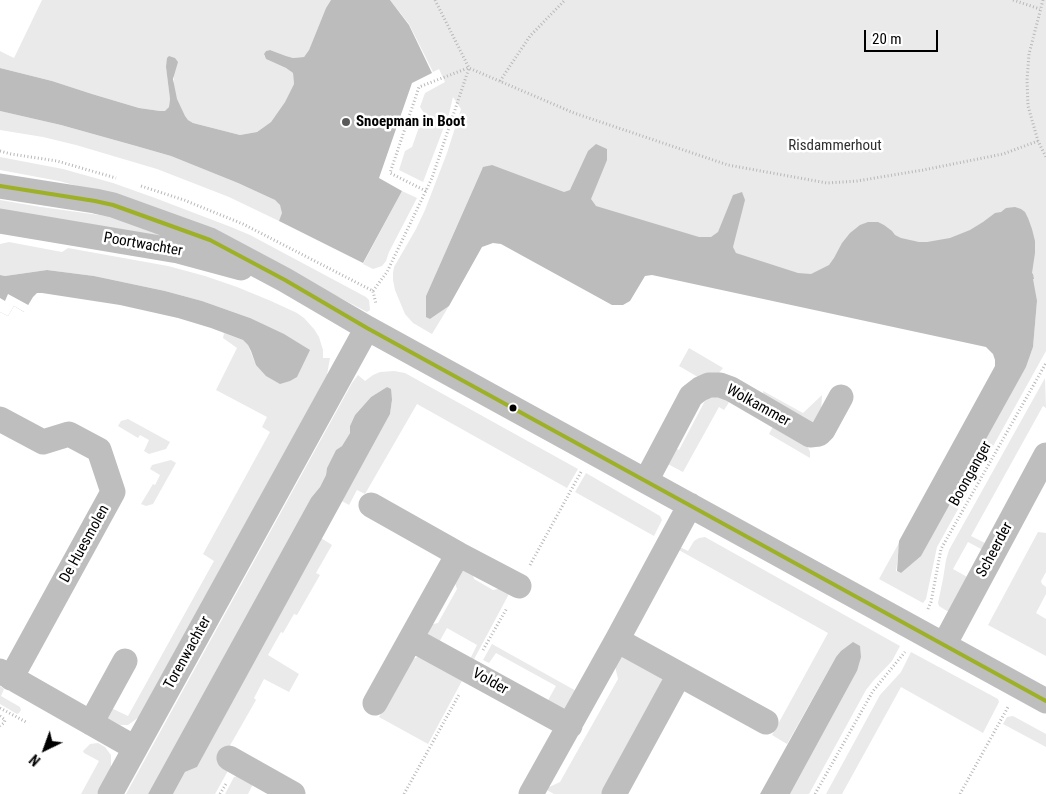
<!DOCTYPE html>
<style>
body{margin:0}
#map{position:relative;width:1046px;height:794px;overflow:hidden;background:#fff;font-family:"Roboto Condensed",sans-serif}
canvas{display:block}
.north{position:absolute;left:20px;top:724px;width:50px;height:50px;-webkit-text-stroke:4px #fff;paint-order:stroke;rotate:222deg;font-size:14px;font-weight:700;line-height:20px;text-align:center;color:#000}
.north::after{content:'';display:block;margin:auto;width:18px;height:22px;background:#000;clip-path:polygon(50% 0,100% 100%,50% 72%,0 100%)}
.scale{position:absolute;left:864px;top:30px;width:74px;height:22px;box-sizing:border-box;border:2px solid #000;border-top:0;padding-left:6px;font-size:15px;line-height:18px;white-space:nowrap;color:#000;-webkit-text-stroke:4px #fff;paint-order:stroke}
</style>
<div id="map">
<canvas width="1046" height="794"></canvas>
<div class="north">N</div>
<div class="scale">20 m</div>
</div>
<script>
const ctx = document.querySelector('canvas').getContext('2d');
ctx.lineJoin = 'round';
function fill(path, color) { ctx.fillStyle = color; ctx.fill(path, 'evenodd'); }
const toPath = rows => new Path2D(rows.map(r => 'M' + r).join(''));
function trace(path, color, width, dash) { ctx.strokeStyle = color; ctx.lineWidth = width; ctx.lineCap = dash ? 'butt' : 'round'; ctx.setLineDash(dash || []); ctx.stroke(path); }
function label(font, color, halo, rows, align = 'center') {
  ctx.font = font + ' "Roboto Condensed",sans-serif'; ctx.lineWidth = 5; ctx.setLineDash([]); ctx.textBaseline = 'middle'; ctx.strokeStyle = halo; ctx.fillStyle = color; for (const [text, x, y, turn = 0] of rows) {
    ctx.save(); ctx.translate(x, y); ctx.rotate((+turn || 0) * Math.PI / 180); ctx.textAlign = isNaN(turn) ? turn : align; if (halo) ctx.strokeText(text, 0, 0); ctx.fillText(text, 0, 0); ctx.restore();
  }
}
const green = toPath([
 [42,0,331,0,326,8,309,50,304,57,293,58,286,56,270,50,266,51,264,55,266,59,286,68,293,73,294,84,285,102,271,122,257,132,240,135,193,123,188,120,185,117,174,95,174,73,166,67,170,99,169,107,166,111,160,111,139,108,92,94,52,81,0,68,0,51,14,58],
 [390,0,1046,0,1046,351,937,547,926,599,923,603,879,579,900,541,896,571,901,573,1026,367,1033,347,1037,301,815,294,491,165,482,169,426,296,430,319,449,306,432,334,413,323,405,314,395,290,393,280,393,273,394,267,416,229,425,210,447,153,461,109,453,97,449,114,423,182,399,170,405,151,412,147,424,113,420,107,425,93,445,82,439,69,433,72,409,24],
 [0,111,61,125,171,156,238,183,275,200,280,205,283,213,279,221,229,197,157,169,76,145,43,137,0,130],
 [0,157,63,169,113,183,155,198,231,227,250,235,366,297,369,300,370,310,367,312,278,265,115,196,59,181,0,170],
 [402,191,417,198,389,252,386,261,382,266,373,269,363,264],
 [0,200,41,207,121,218,167,231,164,239,0,211],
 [9,242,62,252,68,248,168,266,205,276,237,287,271,301,297,313,304,318,314,329,319,337,323,350,323,358,330,358,327,375,249,517,139,717,128,725,120,725,108,719,107,716,111,708,128,716,214,561,203,554,270,432,262,427,267,417,216,390,237,348,223,338,224,333,243,340,248,345,256,365,250,318,202,301,165,291,94,276,47,270,5,276,0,275,0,244],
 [689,348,723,368,718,374,703,380,679,366],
 [394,371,405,373,578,469,567,488,417,404,365,494,357,490,349,505,342,501,390,414,392,400,387,387,371,397,355,415,350,426,350,433,342,446,336,450,327,468,326,475,320,487,311,498,148,794,126,794,352,383,358,375,365,381,373,375,380,372],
 [1045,378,1046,408,1043,406,971,536,987,544,983,550,968,542,953,569,969,578,949,611,947,611,939,606,938,603,943,579,946,560,949,550],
 [763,391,803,413,822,395,821,413,813,423,764,396],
 [706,393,729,401,728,404,724,410,719,407,683,472,664,462,672,447,679,450,707,397],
 [128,419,170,442,166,449,149,454,144,451,149,440,140,435,138,438,118,426,121,421],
 [775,423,807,445,810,452,810,458,769,434],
 [171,460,176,463,153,504,146,506,141,504,153,484,155,485,160,475,150,469,152,465],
 [586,473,660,516,662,520,654,536,575,492],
 [1038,532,1046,533,1046,572,1041,581,1042,584,1046,587,1046,594,1036,613,1046,619,1046,656,988,625],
 [705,537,900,646,892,661,873,681,866,690,809,794,790,794,857,671,836,657,787,744,772,735,828,633,677,549,678,546,688,551,694,541,699,538],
 [321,538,332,545,316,573,320,575,297,615,294,614,283,633,281,632,268,655,299,674,289,692,264,679,254,698,256,700,220,763,229,769,215,794,173,794,185,772,197,767],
 [461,570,472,571,474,579,493,590,503,588,510,592,472,663,470,659,477,645,447,628,438,644,428,634,429,625,438,623,457,589,454,580],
 [492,644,578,692,569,707,564,710,547,702,556,686,496,653,489,663,483,660],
 [911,652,998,699,999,702,983,733,901,687,842,794,826,794,880,695,901,672],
 [623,655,664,679,604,794,554,794,545,789,560,782,618,679,614,662],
 [417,657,424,658,463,679,428,744,379,717,408,665,412,660],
 [0,686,4,689,1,696,20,707,21,710,19,713,17,714,0,704],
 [1013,716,1046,734,1046,747,1003,724,1007,717],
 [98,743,105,747,111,755,111,767,110,770,97,794,81,794,99,761,84,753,83,751,90,744],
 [241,775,254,782,248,794,225,794,234,777]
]);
const water = toPath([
 [331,0,390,0,409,25,432,73,412,83,379,178,402,191,363,263,279,221,282,213,280,205,275,200,238,183,171,156,136,146,61,125,0,111,0,68,52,81,92,94,139,108,160,111,165,111,169,107,170,99,166,67,167,58,169,56,175,58,178,62,173,79,177,99,185,116,188,120,193,123,240,135,257,132,271,122,285,102,294,84,293,73,286,68,266,59,264,54,266,51,270,50,286,56,293,58,304,57,309,50,326,8],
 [596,144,607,149,607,160,605,165,591,199,596,206,699,237,711,237,718,232,733,195,742,192,745,200,733,247,736,253,798,273,811,274,829,265,834,258,842,243,850,233,860,225,868,222,878,222,884,225,892,231,895,235,901,238,919,242,927,242,950,238,970,230,983,222,995,213,1001,212,1006,208,1015,207,1021,209,1025,212,1028,218,1032,229,1035,241,1035,253,1032,273,1033,274,1034,279,1033,279,1037,301,1033,347,1026,367,921,556,901,573,897,571,899,541,995,366,995,360,993,354,986,347,652,275,645,276,630,301,623,305,612,305,501,244,493,243,482,247,449,306,430,319,426,317,426,296,483,167,492,165,564,192,570,190,588,151],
 [47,270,94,276,165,291,202,301,250,318,284,334,310,350,297,377,290,381,280,384,266,376,256,365,251,351,248,345,243,340,211,328,178,318,120,305,42,293,37,293,33,297,24,312,14,306,8,316,0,312,0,275,5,276],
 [387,387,391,389,392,400,390,414,197,767,185,772,173,794,148,794,311,498,320,487,326,475,327,468,336,450,342,446,350,433,350,426,355,415,371,397],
 [853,642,860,646,861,657,857,671,790,794,760,794,836,657,841,651]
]);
const pier = toPath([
 [8,294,30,306,26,313,14,306,8,316,0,312,0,298,5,301]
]);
const path = toPath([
 [435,0,469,68,574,113,728,165,827,183,857,181,923,170,1003,154,1038,141],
 [1013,0,1040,9],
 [1043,0,1029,54,1027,80,1028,106,1038,141,1046,157],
 [500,81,530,36,565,0],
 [0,151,11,154,57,161,116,178],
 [141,186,184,200,243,224,373,291,376,304],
 [426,191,390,173,419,87,468,68],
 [373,291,387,272,432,178,469,68],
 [530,565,581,472],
 [928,609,931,602,941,549,1046,363],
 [483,650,507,608],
 [0,708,26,722],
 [0,716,5,720,4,723,0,726],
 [220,794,226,784],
 [404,794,460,693],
 [815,794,873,691,905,652],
 [960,794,1008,707]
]);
const minor = toPath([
 [0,186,95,201,113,205,210,240,285,280,367,328,1046,701],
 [0,221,178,251,241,268],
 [0,419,43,442,69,434,99,450,113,492,11,678],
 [646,481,691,396,700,389,709,385,720,385,731,389,810,435,819,434,823,430,841,397],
 [371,505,458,554,375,703],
 [458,554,519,586],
 [411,639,570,726],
 [617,640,766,722],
 [944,645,1046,455],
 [0,671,135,748],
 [91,723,125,661],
 [229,758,293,794],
 [110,794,367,328],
 [531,794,617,640,690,505],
 [614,794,679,675]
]);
const bus1 = toPath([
 [0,186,95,201,113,205,210,240,285,280,367,328,1046,701]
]);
const markers = [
 [346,122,5,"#595959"],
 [513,408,4.5,"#000"]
];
const poiNames = [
 ["Snoepman in Boot",356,122]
];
const parkNames = [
 ["Risdammerhout",835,146]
];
const streetNames = [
 ["Poortwachter",143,245,10],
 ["Wolkammer",758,406,29],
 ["Boonganger",971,474,-61],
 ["De Huesmolen",85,544,-61],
 ["Scheerder",995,550,-62],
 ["Torenwachter",188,653,-61],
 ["Volder",490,682,29]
];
fill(green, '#eaeaea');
fill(water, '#bcbcbc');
fill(pier, '#fff');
trace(path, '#b8b8b8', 3, [1, 2.5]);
trace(minor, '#bebebe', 25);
trace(bus1, '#9db026', 4);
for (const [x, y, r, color] of markers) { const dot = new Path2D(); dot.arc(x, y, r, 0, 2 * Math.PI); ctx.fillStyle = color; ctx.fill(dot); trace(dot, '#fff', 2); }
label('bold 15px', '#000', '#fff', poiNames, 'left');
label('15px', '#303030', '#fff', parkNames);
label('15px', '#000', '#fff', streetNames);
</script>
